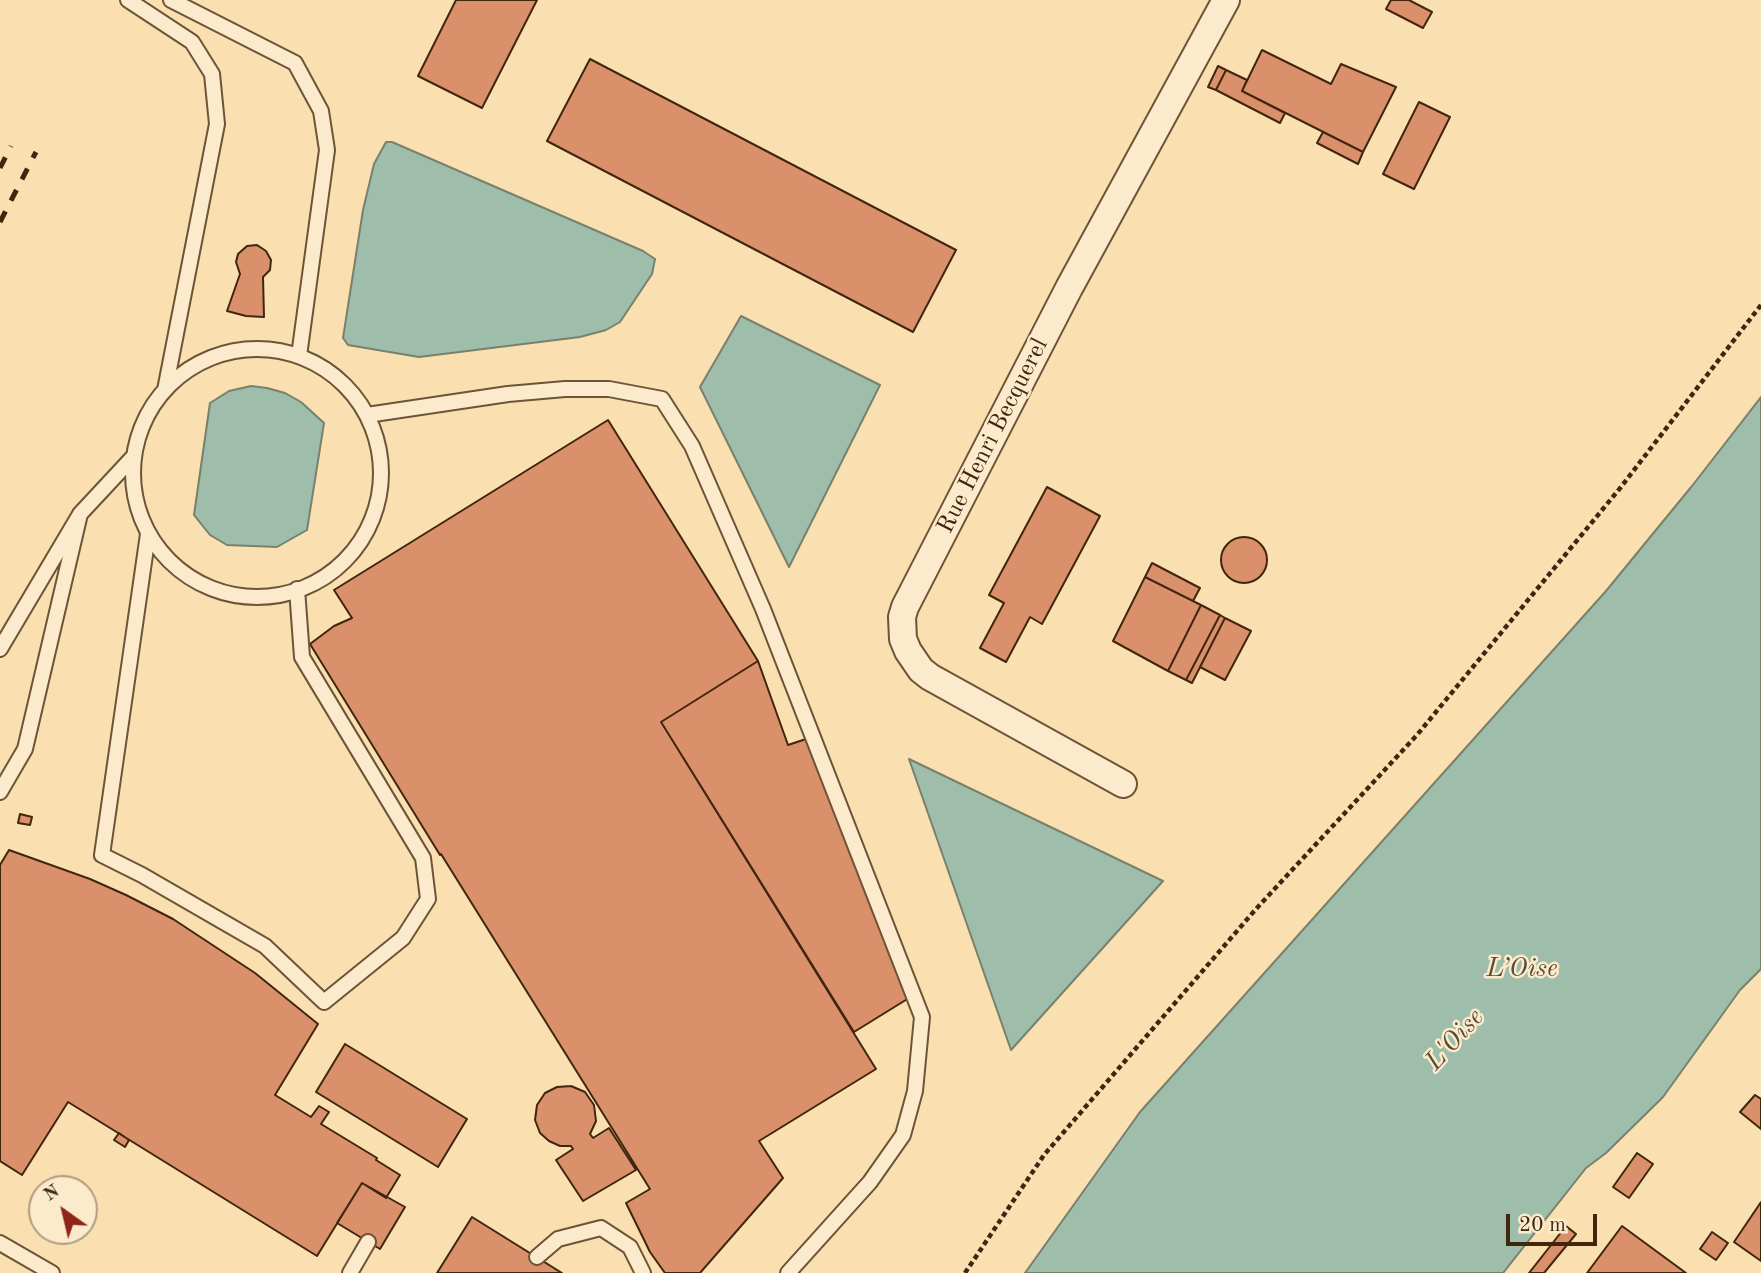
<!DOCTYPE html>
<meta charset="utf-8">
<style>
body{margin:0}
#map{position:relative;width:1761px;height:1273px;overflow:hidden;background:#fadfb0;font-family:"Old Standard TT",serif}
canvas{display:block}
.north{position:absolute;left:28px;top:1175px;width:70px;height:70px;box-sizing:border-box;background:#fceacc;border:2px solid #b19c80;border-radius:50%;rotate:326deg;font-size:19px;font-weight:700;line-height:28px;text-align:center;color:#40260e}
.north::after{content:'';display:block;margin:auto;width:24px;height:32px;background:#8f2418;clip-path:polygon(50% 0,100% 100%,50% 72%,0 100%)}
.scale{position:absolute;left:1506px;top:1214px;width:91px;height:32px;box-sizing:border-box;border:4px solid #40260e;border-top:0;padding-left:9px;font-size:21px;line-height:24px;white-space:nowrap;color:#40260e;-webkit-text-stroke:5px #fceacc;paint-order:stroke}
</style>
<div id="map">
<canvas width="1761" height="1273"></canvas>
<div class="north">N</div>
<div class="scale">20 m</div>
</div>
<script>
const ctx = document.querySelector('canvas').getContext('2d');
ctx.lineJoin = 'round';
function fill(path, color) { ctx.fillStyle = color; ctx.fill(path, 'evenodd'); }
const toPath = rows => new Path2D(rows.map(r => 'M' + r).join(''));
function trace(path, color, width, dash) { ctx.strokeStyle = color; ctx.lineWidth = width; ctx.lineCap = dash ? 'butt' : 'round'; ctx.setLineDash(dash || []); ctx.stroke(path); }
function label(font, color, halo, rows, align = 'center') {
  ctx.font = font + ' "Old Standard TT",serif'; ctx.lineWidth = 5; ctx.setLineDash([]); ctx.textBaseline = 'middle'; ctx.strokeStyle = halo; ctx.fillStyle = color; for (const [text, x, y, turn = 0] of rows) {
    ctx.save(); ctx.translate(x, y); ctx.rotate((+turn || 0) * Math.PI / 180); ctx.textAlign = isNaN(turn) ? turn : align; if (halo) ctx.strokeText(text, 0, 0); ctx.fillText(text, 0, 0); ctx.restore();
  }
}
const water = toPath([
 [386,142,392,142,643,251,655,259,652,274,620,322,606,330,580,337,419,357,348,345,343,338,363,210,374,164,386,142],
 [741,316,880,385,789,567,700,387,741,316],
 [251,386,267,388,285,393,301,402,324,423,307,530,277,547,227,545,210,535,194,515,210,403,229,391,251,386],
 [1761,397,1761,969,1740,990,1663,1097,1606,1153,1586,1168,1503,1273,1025,1273,1140,1112,1606,591,1692,486,1761,397],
 [909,759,1163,881,1011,1050,909,759]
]);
const building = toPath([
 [456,0,537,0,482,108,418,76,456,0],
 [1391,0,1409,0,1432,12,1423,28,1386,9,1391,0],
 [1262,50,1331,84,1341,64,1396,87,1363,152,1242,91,1262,50],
 [590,59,956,250,913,332,547,141,590,59],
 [1218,66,1226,70,1216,90,1208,87,1218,66],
 [1226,70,1247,80,1242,91,1285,113,1280,123,1216,90,1226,70],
 [1419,102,1450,117,1414,189,1383,174,1419,102],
 [1323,132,1363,152,1358,164,1317,143,1323,132],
 [257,245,266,251,271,260,270,270,263,277,264,317,246,316,227,311,240,274,236,262,238,254,247,246,257,245],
 [608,420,758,661,661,722,876,1069,759,1141,783,1178,700,1273,665,1273,650,1252,626,1203,650,1189,441,854,440,855,310,644,334,626,352,618,334,590,608,420],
 [1047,487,1100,516,1042,624,1030,617,1006,662,980,648,1004,603,989,595,1047,487],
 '1221 560a23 23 0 1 1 46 0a23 23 0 1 1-46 0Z',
 [1152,563,1200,588,1193,601,1145,577,1152,563],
 [1145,577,1201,605,1168,671,1113,641,1145,577],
 [1201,605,1220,615,1186,680,1168,671,1201,605],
 [1220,615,1225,618,1192,683,1186,680,1220,615],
 [1225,618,1251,631,1225,680,1200,667,1225,618],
 [758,661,788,745,809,738,909,998,854,1032,661,722,758,661],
 [20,814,32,817,30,825,18,823,20,814],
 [9,850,90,879,126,895,173,919,255,973,318,1024,275,1095,311,1117,319,1106,329,1112,321,1124,377,1158,376,1160,400,1175,386,1198,362,1183,317,1256,68,1102,22,1175,0,1161,0,865,9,850],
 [345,1044,467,1119,438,1167,316,1092,345,1044],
 [571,1086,585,1092,594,1105,596,1121,590,1134,593,1138,609,1128,636,1170,583,1201,556,1160,573,1149,571,1146,560,1146,549,1141,540,1133,535,1120,537,1105,545,1093,557,1087,571,1086],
 [1755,1095,1761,1099,1761,1129,1740,1112,1755,1095],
 [119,1133,129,1140,125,1147,114,1140,119,1133],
 [1637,1153,1653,1164,1629,1198,1613,1187,1637,1153],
 [362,1183,405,1207,380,1249,337,1223,362,1183],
 [1761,1202,1761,1261,1734,1242,1761,1202],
 [472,1217,562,1273,437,1273,472,1217],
 [1566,1226,1576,1234,1544,1273,1529,1273,1566,1226],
 [1622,1226,1686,1273,1587,1273,1622,1226],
 [1712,1232,1728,1243,1716,1260,1700,1249,1712,1232]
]);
const path = toPath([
 [965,1273,1044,1155,1256,909,1417,735,1621,487,1761,305]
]);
const service = toPath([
 [128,0,192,42,212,74,217,124,165,390],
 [171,0,295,63,321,111,327,150,299,356],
 '133 473a124 124 0 1 1 248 0a124 124 0 1 1-248 0Z',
 [367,415,508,394,565,389,609,389,662,399,692,446,763,609,922,1017,915,1091,903,1135,870,1182,788,1273],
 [148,534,102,855,142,875,265,946,324,1002,403,938,428,899,423,858,302,657,297,589],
 [0,649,80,514,134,456],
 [0,792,25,749,80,514],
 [0,1243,52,1273],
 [537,1257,558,1239,601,1228,630,1247,643,1273],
 [350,1273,368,1242]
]);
const minor = toPath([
 [1123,784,930,677,921,670,908,651,903,639,902,617,905,607,1069,288,1226,0]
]);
const rail = toPath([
 [0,168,11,146],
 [0,222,36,152]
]);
const streetNames = [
 ["Rue Henri Becquerel",993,436,-63]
];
const waterNames = [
 ["L’Oise",1522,969],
 ["L'Oise",1455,1040,-48]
];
fill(water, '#9ebdaa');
trace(water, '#78816c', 2);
fill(building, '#da916b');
trace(building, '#40260e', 2);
trace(service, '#6e5436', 18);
trace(minor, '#6e5436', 30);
trace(path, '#40260e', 4.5, [5, 3.5]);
trace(service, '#fceacc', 14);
trace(minor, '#fceacc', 26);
trace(rail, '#40260e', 5, [12, 12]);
label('24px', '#40260e', '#fceacc', streetNames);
label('italic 26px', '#584c35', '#fceacc', waterNames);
</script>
